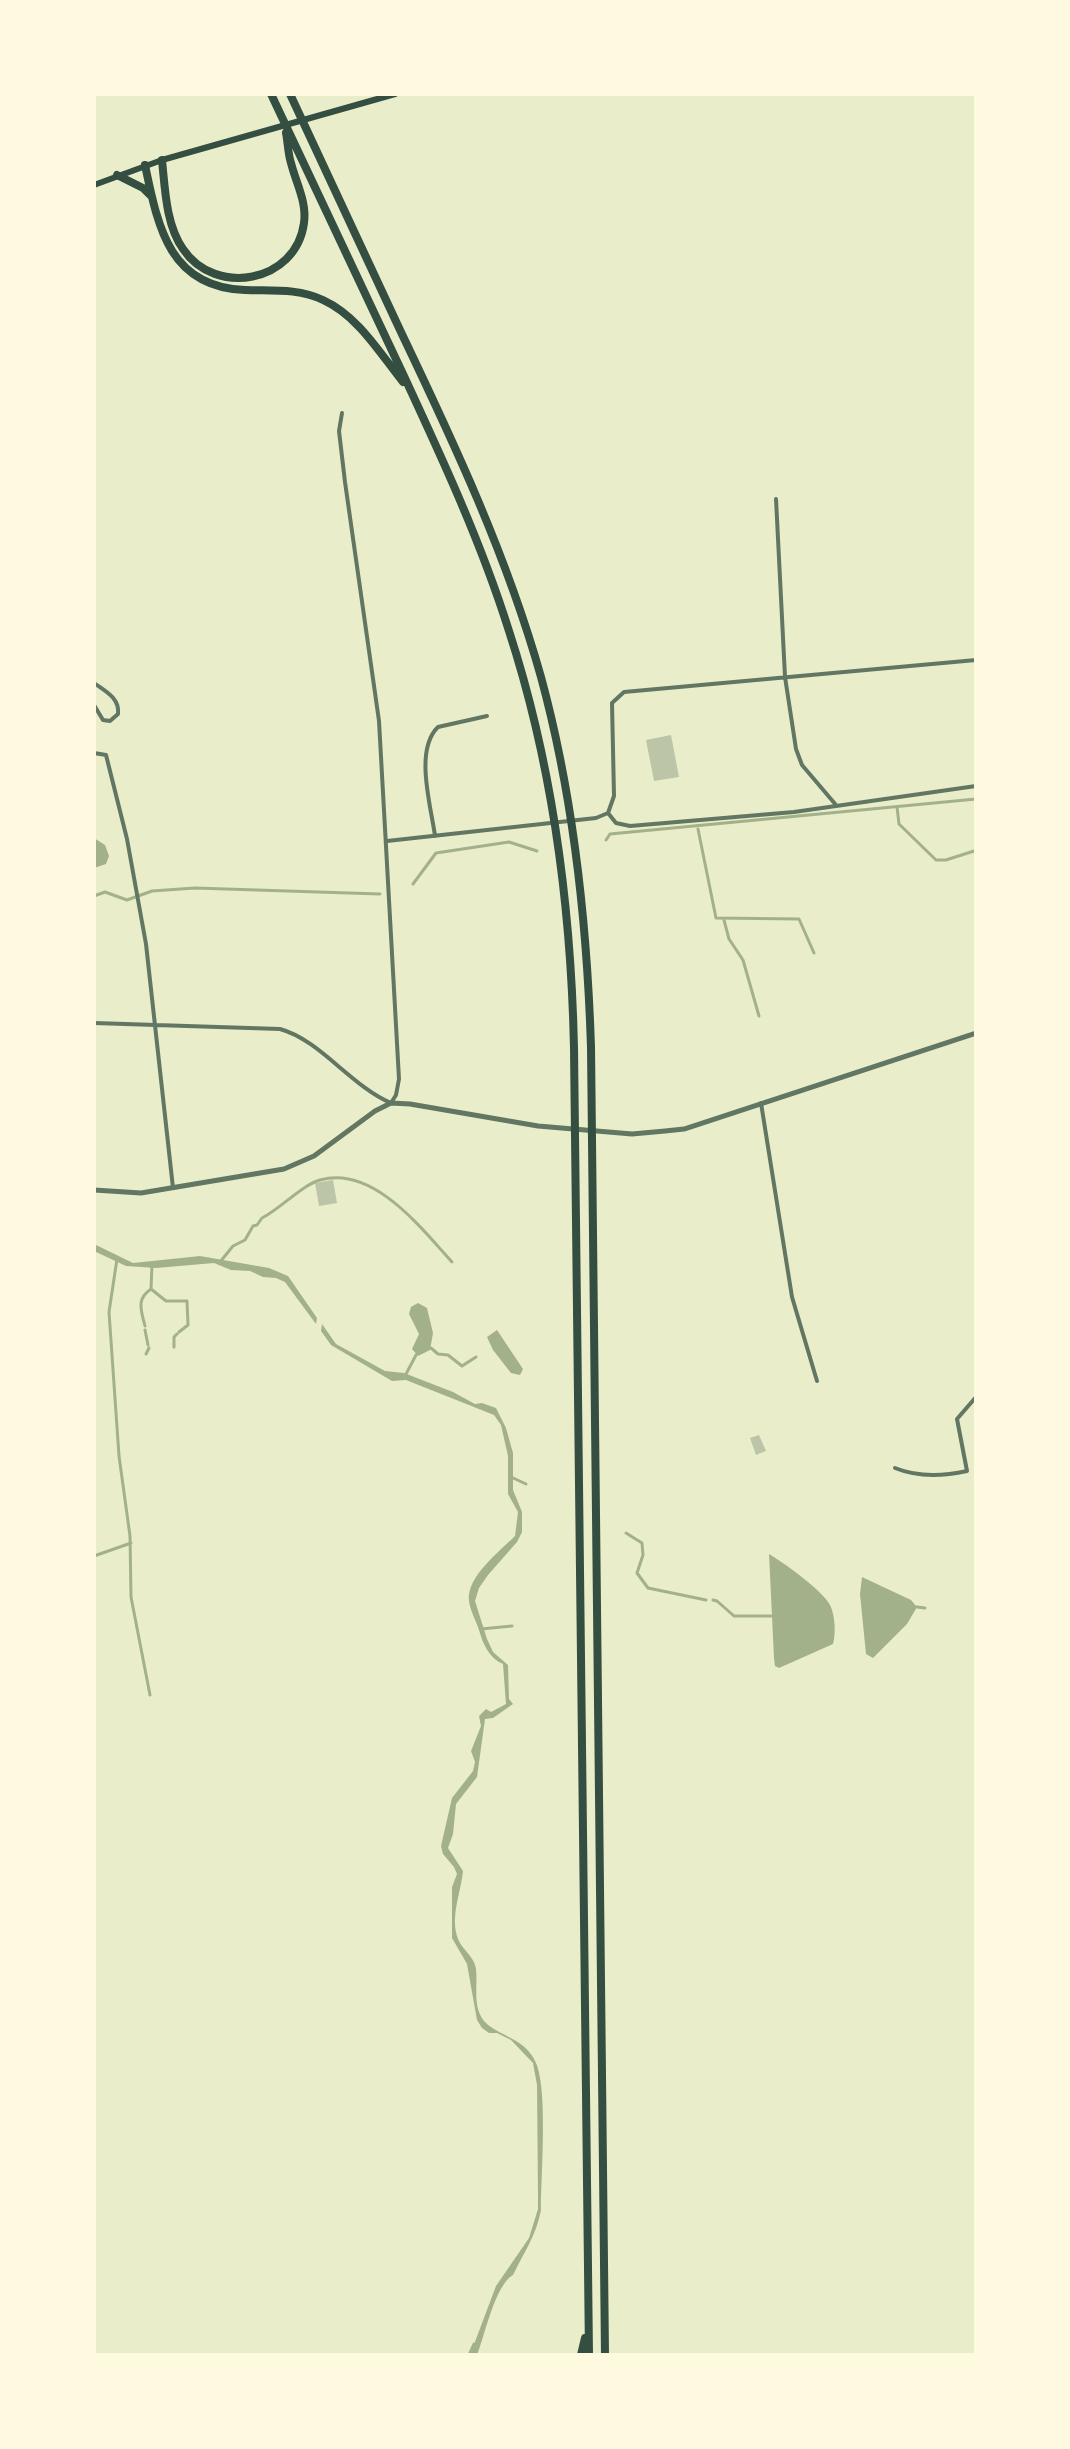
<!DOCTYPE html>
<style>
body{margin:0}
#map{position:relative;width:1070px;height:2449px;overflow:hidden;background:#e9edc9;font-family:"Crimson Pro",serif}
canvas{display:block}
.frame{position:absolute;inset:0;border:96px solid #fefae0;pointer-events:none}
</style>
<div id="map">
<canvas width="1070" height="2449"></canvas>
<div class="frame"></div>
</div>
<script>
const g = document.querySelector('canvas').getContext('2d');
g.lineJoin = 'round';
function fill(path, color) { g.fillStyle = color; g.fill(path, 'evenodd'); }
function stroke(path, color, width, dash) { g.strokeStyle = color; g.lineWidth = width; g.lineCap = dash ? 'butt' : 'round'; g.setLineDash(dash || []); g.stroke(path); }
fill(new Path2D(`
 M 94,838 L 105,845 L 109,856 L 106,864 L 94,868 Z
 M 94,1244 L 133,1263 L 200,1256 L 269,1268 L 288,1276 L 317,1318 L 316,1324 L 285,1282 L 276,1278 L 263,1277 L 250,1271 L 231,1270 L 214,1263 L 156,1268 L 126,1266 L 94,1251 Z
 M 418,1303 L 427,1308 L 433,1333 L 430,1350 L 418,1356 L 412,1349 L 419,1334 L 409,1314 L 411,1307 Z
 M 322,1324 L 336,1344 L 385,1371 L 404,1373 L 453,1392 L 475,1404 L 482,1403 L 496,1408 L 506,1428 L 513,1453 L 513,1490 L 522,1512 L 522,1532 L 517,1542 L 488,1575 L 479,1588 L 475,1601 L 487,1639 L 493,1652 L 508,1665 L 509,1699 L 513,1704 L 493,1718 L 485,1719 L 477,1777 L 456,1804 L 453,1834 L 448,1848 L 463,1871 C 461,1893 448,1921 460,1943 C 466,1953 474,1957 476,1969 C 478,1987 472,2007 485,2022 C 498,2036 526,2038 536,2063 C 548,2091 541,2176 541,2210 C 536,2236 524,2252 513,2275 C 495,2285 485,2335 477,2355 L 470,2355 L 496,2286 L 529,2238 L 538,2209 L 538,2194 L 537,2085 L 533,2063 L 511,2040 L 497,2033 L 489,2033 L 482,2028 L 477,2020 L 467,1964 L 452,1938 L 452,1887 L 457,1874 L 454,1867 L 443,1854 L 441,1846 L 452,1798 L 473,1771 L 475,1762 L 471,1751 L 481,1726 L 479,1716 L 486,1709 L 491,1712 L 506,1704 L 503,1664 C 489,1658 483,1644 479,1630 C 476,1621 470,1610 469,1601 C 466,1577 500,1551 515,1536 L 518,1512 L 508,1494 L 508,1456 L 501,1425 L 494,1415 L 406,1380 L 392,1381 L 331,1345 L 321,1331 Z
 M 497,1330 L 523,1369 L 520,1375 L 511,1373 L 493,1350 L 487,1337 Z
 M 769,1554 C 783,1562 823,1591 830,1605 C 835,1615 836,1633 833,1644 L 779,1668 L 775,1666 L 774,1658 Z
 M 862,1577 L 911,1600 L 917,1607 L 907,1624 L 873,1658 L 866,1654 L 860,1594 Z`), '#a3b18a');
stroke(new Path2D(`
 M 897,807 L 899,824 L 936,860 L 946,860 L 974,851 L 976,854
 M 698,829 L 716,918 L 799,919 L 814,953
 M 606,840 L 610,834 L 976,799
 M 413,884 L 436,853 L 509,842 L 537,851
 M 94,896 L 105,892 L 127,900 L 152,891 L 195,888 L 380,894
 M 724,920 L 729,939 L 743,960 L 759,1016
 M 117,1259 L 109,1312 L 119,1456 L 130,1536 L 131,1597 L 150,1695
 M 220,1262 L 233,1246 L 245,1240 L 253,1226 L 257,1225 L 262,1218 C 280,1209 302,1185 320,1180 C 373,1165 421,1228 452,1262
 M 151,1289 L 166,1301 L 187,1301 L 188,1325 L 179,1332
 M 145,1326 C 141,1310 136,1299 151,1289 L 152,1265
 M 145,1330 L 148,1345
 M 174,1347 L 174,1337 L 177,1334
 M 431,1348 L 438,1354 L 448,1355 L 462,1366 L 476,1357
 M 146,1354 L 149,1348
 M 405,1376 L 416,1355
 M 511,1477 L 526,1484
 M 626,1533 L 642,1543 L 643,1555 L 637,1573 L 648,1588 L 706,1600
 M 94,1556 L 131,1543
 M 713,1600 L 717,1601 L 734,1616 L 771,1616
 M 917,1607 L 925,1608
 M 481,1629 L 512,1626
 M 469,2355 L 474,2344`), '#a3b18a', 3);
fill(new Path2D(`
 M 671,735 L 679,777 L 654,781 L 646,740 Z
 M 333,1180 L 337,1203 L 319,1206 L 315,1183 Z
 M 759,1435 L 766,1451 L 756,1455 L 750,1438 Z`), '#bcc5a7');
stroke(new Path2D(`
 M 776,499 L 785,677 L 796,749 L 802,765 L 836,805
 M 94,683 C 105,691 120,698 118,714 L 110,721 L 103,720 L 94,705
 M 94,753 L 106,755 L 127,839 L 146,944 L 173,1188
 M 608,813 L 616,823 L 630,826 L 794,812 L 976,786
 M 435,836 C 431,806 414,750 438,727 L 487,716
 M 387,841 L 596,818 L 608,813 L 614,796 L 612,703 L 624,692 L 976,660
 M 94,1023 L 280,1029 C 320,1040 351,1086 391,1103 L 396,1095 L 399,1079 L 379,721 L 345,482 L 339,431 L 342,413
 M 761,1103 L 792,1297 L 817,1381
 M 895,1468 C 917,1477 944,1476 967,1471 L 957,1419 L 976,1397`), '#617663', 4);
stroke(new Path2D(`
 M 94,1190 L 141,1193 L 284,1169 L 314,1156 L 375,1111 L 391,1103 L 410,1104 L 538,1126 L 632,1134 L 665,1131 L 684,1129 L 976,1033`), '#617663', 5);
stroke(new Path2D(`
 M 94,185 L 162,160 L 395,94`), '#344e41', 6);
stroke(new Path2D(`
 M 271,94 C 315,187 359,280 403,374 C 442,458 481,542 509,631 C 553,766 571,907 574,1048 L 589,2355
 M 290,94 C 327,173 363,251 400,330 C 454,443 507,556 541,677 C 574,798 587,922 591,1047 L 605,2355
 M 162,160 C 165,189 166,225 183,249 C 215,297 296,283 304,223 C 307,202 296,183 291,163 C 288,154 288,143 286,133
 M 145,165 C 158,227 169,287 245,290 C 271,291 298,288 323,300 C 358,316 379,352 403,382
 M 117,175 L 143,188 L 150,195
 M 581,2355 L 585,2338`), '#344e41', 8);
</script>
